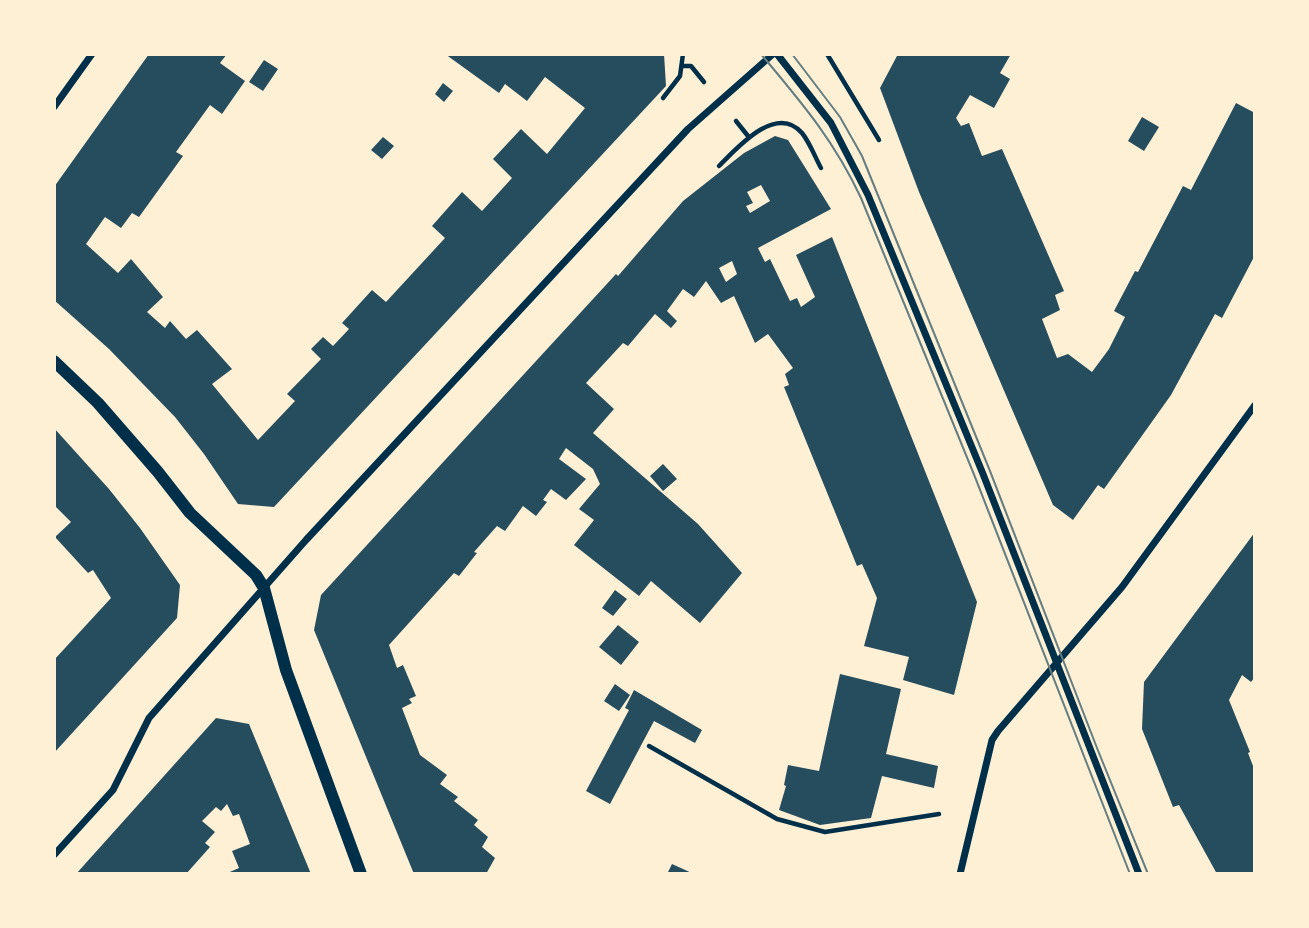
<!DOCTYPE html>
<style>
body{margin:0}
#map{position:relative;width:1309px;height:928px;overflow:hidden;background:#fdf0d5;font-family:Roboto,sans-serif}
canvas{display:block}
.frame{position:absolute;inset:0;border:56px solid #fdf0d5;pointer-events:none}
</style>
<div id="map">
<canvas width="1309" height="928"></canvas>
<div class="frame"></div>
</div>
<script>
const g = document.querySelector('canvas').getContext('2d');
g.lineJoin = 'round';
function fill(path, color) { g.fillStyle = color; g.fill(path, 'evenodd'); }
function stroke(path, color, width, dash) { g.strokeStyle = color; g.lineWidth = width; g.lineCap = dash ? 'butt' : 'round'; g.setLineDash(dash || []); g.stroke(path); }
fill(new Path2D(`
 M 149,54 L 227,54 L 220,63 L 245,81 L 222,114 L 210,105 L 176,152 L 183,156 L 139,217 L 132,213 L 121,228 L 105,217 L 86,244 L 118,273 L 131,259 L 163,297 L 147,312 L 165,328 L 170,321 L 186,339 L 197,330 L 232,369 L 212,384 L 258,440 L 295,401 L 287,394 L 321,359 L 311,349 L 323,337 L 333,346 L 349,329 L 342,323 L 372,290 L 386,302 L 445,238 L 432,226 L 462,192 L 482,211 L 512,178 L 493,159 L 521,129 L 547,154 L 585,108 L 545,77 L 527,101 L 505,84 L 499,93 L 445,54 L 664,54 L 666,86 L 274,507 L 238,504 L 204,454 L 175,417 L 109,349 L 54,300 L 54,187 Z
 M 898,54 L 1011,54 L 1000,73 L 1010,79 L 994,108 L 970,95 L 956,118 L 961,126 L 969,123 L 982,156 L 1002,149 L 1064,291 L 1055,295 L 1060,310 L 1042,319 L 1057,358 L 1068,354 L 1092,372 L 1109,349 L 1125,317 L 1114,311 L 1135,271 L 1138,272 L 1183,186 L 1191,190 L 1236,103 L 1255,113 L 1255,255 L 1222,318 L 1215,314 L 1171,395 L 1104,489 L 1098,485 L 1073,520 L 1053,505 L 919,192 L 880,88 Z
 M 264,60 L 278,69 L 263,91 L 249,82 Z
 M 443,83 L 453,91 L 444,102 L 435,94 Z
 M 1142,117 L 1159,127 L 1144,151 L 1128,141 Z
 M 775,136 L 788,140 L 831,209 L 758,248 L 765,262 L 770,259 L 790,301 L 797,298 L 801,307 L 815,297 L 796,255 L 832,237 L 977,602 L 954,695 L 903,680 L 909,657 L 864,646 L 877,598 L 862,564 L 857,566 L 784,387 L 789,385 L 785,374 L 793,368 L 768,334 L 755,343 L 734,296 L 721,303 L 706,281 L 694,297 L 683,289 L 667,311 L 677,321 L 671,328 L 655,314 L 628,346 L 623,343 L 586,383 L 614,409 L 593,433 L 698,524 L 742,573 L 700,623 L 651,581 L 639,596 L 574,545 L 594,520 L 579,509 L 600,484 L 593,469 L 566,448 L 559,459 L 586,479 L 566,500 L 551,489 L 543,500 L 547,502 L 536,516 L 523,506 L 505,531 L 497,526 L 474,552 L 477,553 L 459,576 L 454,573 L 389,645 L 397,668 L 403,665 L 416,696 L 409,699 L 412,703 L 402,708 L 420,755 L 447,775 L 440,784 L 458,797 L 454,801 L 478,820 L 474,825 L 488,837 L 482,847 L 495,858 L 486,874 L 414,874 L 314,630 L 321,595 L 616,274 L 618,276 L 683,201 L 744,153 ZM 761,185 L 770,201 L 750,213 L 746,206 L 753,203 L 747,192 ZM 732,261 L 737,274 L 726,282 L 719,268 Z
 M 383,137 L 394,146 L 382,159 L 371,150 Z
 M 54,428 L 109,489 L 140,528 L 180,585 L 177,618 L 54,753 L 54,660 L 111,598 L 93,570 L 88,573 L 55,537 L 71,522 L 54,505 Z
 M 663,464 L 677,479 L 663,491 L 650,476 Z
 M 1255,532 L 1255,677 L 1251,682 L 1242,675 L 1229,700 L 1250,752 L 1248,753 L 1255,771 L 1255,874 L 1217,874 L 1179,805 L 1173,807 L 1142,729 L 1144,682 Z
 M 615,590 L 627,599 L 613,616 L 602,608 Z
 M 618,625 L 639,642 L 621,665 L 599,647 Z
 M 840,674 L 901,689 L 886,754 L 938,766 L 934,788 L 882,776 L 871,818 L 820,825 L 779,810 L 786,786 L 784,785 L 788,765 L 819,771 Z
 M 615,684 L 630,695 L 619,711 L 604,701 Z
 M 634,690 L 702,730 L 695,743 L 654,721 L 610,804 L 586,791 L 629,710 L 625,708 Z
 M 216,718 L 249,724 L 311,874 L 225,874 L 239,868 L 232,851 L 250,844 L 239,814 L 233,816 L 227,804 L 221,811 L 216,807 L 202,821 L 215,832 L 205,843 L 210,847 L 186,874 L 76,874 Z
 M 672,864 L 694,874 L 667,874 Z`), '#264d5e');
stroke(new Path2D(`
 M 827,54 L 879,140
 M 682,66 L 691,66 L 704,82
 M 663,98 L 680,76 L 683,54
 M 736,121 L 748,136
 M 719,166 C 737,148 776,103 802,133 C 810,143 815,157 821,168
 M 649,746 L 777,819 L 825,832 L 939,814`), '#003049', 4.5);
stroke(new Path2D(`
 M 777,54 L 831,123 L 868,195 L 983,474 L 1139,874
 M 54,107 L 92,54
 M 54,855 L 113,790 L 149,718 L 306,540 L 688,129 L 773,54
 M 960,874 L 992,740 L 998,731 L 1122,587 L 1255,405`), '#003049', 7);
stroke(new Path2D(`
 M 54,361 L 98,403 L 158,472 L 190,513 L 256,575 L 264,588 L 286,670 L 361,874`), '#003049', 12);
stroke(new Path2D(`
 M 761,54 C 801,102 834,140 861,198 L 975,477 L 1130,874
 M 792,54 L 840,117 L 862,156 L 990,471 L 1097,748 L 1148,874`), '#657d81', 2);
</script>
